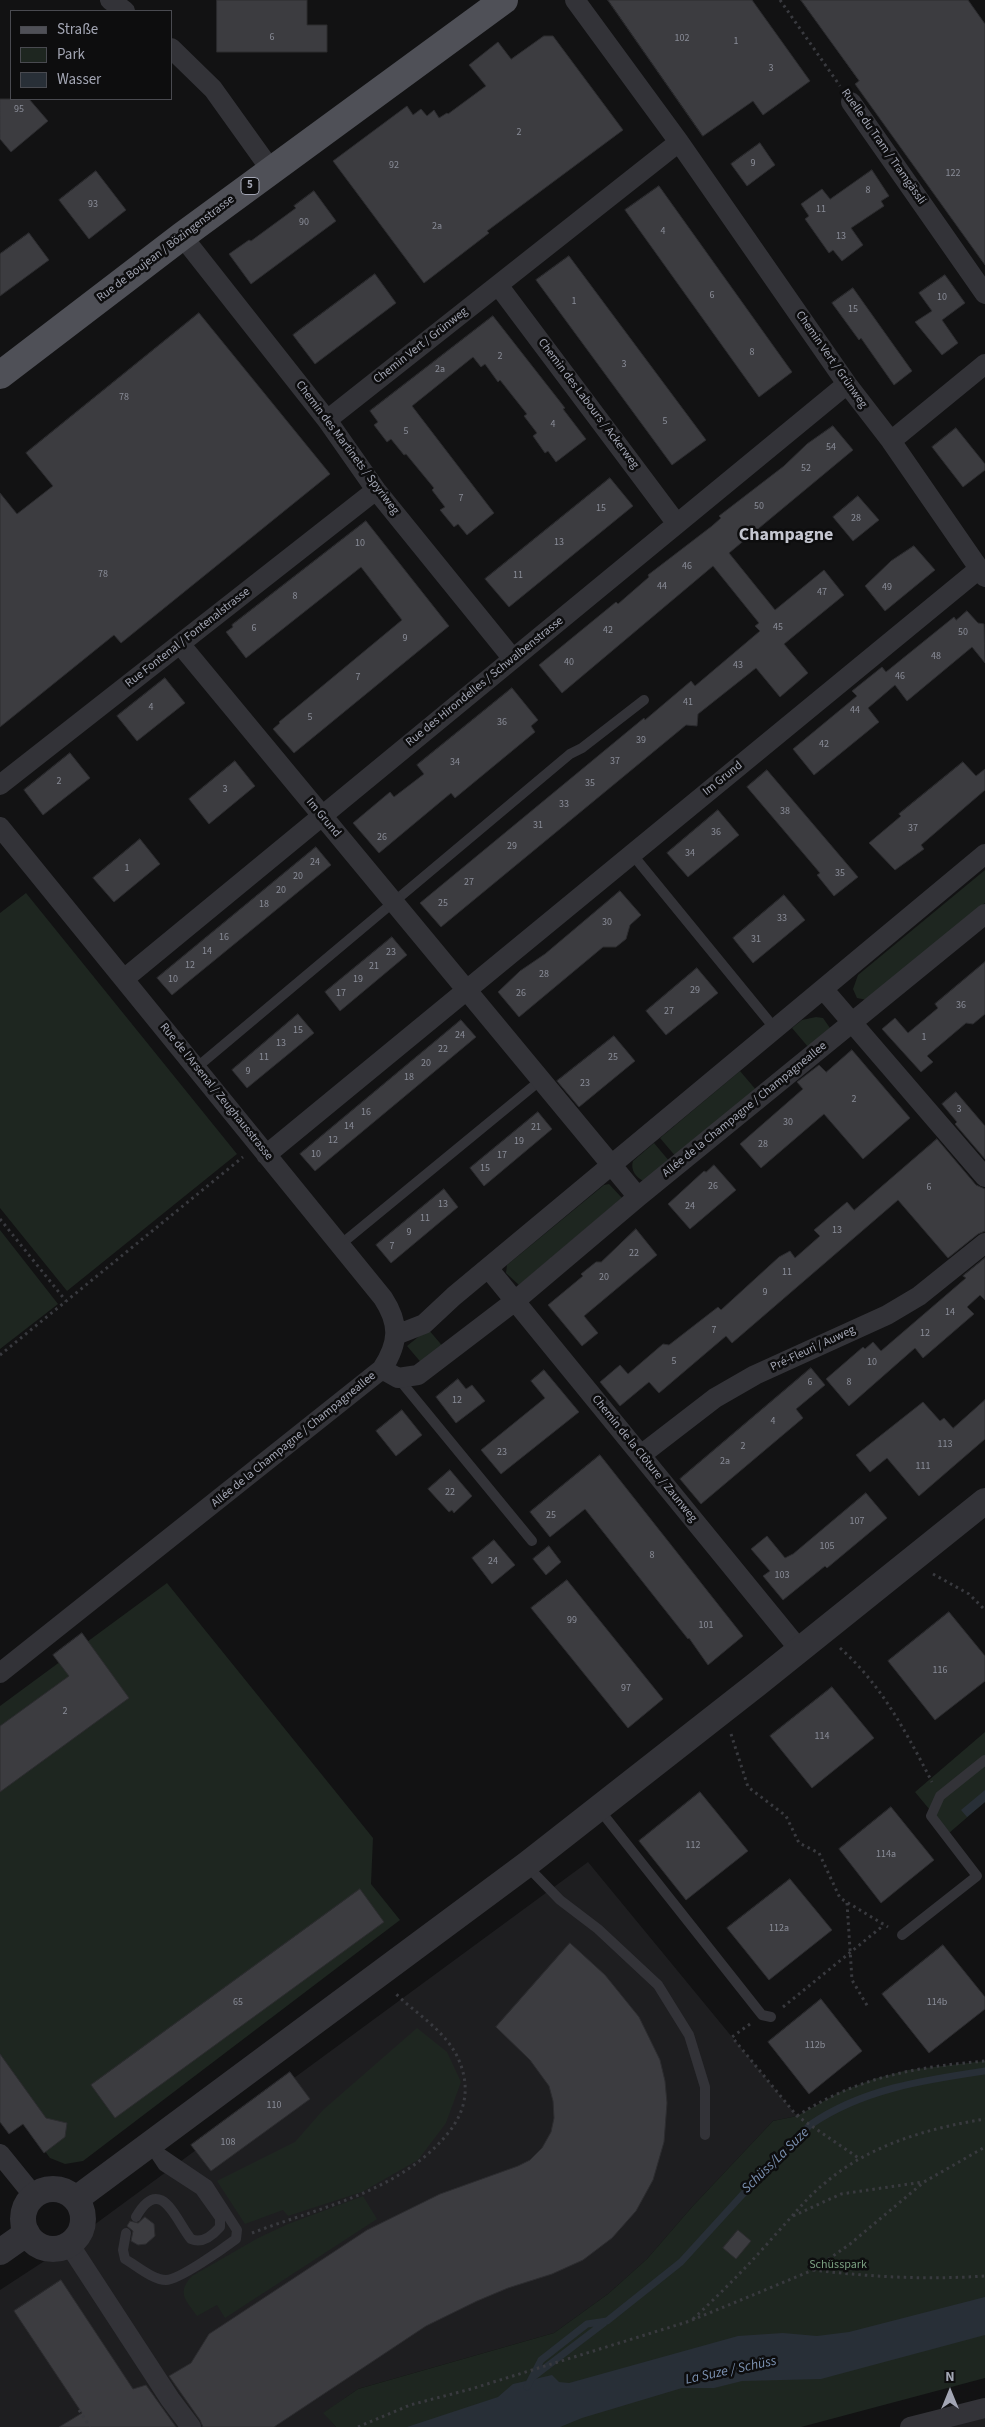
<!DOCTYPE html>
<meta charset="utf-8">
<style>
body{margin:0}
#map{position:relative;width:985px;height:2427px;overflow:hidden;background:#121213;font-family:"Source Sans 3",sans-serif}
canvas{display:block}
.legend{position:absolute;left:10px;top:10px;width:162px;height:90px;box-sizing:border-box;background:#0d0d0e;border:1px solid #494a50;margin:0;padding:6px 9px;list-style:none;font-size:15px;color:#a3a6b4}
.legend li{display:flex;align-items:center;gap:10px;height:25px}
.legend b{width:25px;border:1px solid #494a50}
.north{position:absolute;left:925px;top:2367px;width:50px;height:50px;-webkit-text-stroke:4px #0d0d0e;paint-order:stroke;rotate:0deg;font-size:14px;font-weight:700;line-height:20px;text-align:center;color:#a3a6b4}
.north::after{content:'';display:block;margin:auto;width:18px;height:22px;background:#a3a6b4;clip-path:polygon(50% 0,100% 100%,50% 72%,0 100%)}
</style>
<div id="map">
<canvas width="985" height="2427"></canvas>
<ul class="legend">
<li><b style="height:6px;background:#4f5057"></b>Straße</li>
<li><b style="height:14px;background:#1e2620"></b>Park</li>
<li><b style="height:14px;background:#282f37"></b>Wasser</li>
</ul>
<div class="north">N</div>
</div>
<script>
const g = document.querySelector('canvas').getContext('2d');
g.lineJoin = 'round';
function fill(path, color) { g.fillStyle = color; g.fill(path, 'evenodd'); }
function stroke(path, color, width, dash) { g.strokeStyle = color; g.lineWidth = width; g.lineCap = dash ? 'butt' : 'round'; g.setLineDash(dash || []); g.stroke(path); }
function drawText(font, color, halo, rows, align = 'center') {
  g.font = font + ' "Source Sans 3",sans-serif'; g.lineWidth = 5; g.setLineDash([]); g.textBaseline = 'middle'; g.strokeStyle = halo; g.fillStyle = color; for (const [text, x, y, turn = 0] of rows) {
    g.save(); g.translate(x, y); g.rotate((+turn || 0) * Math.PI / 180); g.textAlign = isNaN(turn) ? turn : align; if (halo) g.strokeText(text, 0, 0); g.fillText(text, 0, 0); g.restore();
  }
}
fill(new Path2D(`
 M 588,1862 L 797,2116 L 773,2121 L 692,2207 L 647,2259 L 608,2294 L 554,2333 L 358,2389 L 324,2413 L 336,2427 L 0,2427 L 0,2290 L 49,2258 Z
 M 985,2405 L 985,2427 L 906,2427 Z`), '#1e1e20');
fill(new Path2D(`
 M 985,870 L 985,903 L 867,1000 L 857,998 L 853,989 L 858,975 Z
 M 26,893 L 237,1154 L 67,1291 L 0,1208 L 0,913 Z
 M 816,1017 L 823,1018 L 830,1028 L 809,1048 L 792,1028 L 802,1020 Z
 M 740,1071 L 757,1091 L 677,1158 L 660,1138 Z
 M 654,1143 L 670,1162 L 643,1181 C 636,1177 630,1170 633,1161 Z
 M 609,1184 L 622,1198 L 519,1285 L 506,1273 L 507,1265 L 604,1185 Z
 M 0,1230 L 58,1304 L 0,1349 Z
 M 428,1329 L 445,1349 L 424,1366 L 407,1346 Z
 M 167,1583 L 373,1838 L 371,1884 L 400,1920 L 83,2161 L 65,2164 L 50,2158 L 0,2090 L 0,1706 Z
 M 985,1732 L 985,1802 L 949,1833 L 915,1792 Z
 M 417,2028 L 447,2052 L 461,2082 L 446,2123 L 418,2160 L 362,2192 L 288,2216 L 283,2210 L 245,2224 L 217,2181 L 295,2142 L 323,2110 Z
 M 985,2061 L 985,2378 L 801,2427 L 336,2427 L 323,2413 L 358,2389 L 554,2333 L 608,2294 L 647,2259 L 692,2207 L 773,2121 L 797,2116 L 840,2092 L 874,2079 L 908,2070 Z
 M 363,2196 L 377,2219 L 225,2318 L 217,2305 L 197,2316 C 186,2300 176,2293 192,2276 L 258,2238 L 288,2224 Z`), '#1e2620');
fill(new Path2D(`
 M 985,1790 L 985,1802 L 967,1817 L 961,1810 Z
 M 985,2297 L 985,2335 L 821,2379 L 742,2381 L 714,2388 L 682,2388 L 582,2418 L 560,2427 L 407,2427 L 498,2397 L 513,2384 L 552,2375 L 559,2382 L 569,2383 L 738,2336 L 783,2333 L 817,2336 L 849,2332 Z`), '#282f37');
stroke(new Path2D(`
 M 533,2377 L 604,2323
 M 527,2387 L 541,2360 L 587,2324 L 607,2321 L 681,2262 L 743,2194 L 810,2125 C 862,2089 924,2080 985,2071`), '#282f37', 7);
const building = new Path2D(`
 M 217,0 L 307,0 L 307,25 L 327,25 L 327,52 L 217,52 Z
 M 608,0 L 752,0 L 810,81 L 763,115 L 753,101 L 703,136 Z
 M 801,0 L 968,0 L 985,24 L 985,265 L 855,84 L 859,81 Z
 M 544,36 L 553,36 L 623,130 L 487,231 L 489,233 L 424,283 L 333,161 L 407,106 L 413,115 L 421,109 L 427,116 L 434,110 L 439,118 L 447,113 L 448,114 L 486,86 L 469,65 L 498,42 L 511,59 Z
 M 0,99 L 29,99 L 48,121 L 11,152 L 0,139 Z
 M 760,143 L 775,165 L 747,186 L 731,164 Z
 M 872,170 L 889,196 L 881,201 L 884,206 L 851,228 L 863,245 L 842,261 L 833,250 L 829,253 L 805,219 L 809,216 L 801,204 L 822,189 L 830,199 Z
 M 96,171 L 126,210 L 89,239 L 59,200 Z
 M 659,186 L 792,372 L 759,397 L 625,210 Z
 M 314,191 L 336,221 L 251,284 L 229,254 L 249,240 L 251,241 L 296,208 L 294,206 Z
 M 29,233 L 49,260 L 0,296 L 0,254 Z
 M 569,256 L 706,440 L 672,465 L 536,280 Z
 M 375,274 L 396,303 L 315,364 L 293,335 Z
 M 945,275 L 965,303 L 942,320 L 958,343 L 942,355 L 915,322 L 932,311 L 919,293 Z
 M 853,288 L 912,371 L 894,385 L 861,338 L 859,340 L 832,303 Z
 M 199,313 L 330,474 L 121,643 L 114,635 L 0,727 L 0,493 L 17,514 L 53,486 L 26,453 Z
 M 493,316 L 565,408 L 563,409 L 586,439 L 556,462 L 548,451 L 545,453 L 533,436 L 537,433 L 524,416 L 527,414 L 500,380 L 498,382 L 485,364 L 481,367 L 473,357 L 412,406 L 494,513 L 467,535 L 458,524 L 454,527 L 440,510 L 445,507 L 432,490 L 434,488 L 406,454 L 404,455 L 391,439 L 387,442 L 374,425 L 378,422 L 370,411 Z
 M 833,426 L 853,450 L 729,553 L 775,610 L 824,570 L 844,595 L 784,644 L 808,673 L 780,697 L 756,668 L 698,714 L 697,726 L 686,725 L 441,927 L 420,903 L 644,718 L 645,720 L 691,681 L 695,686 L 760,631 L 755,626 L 759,623 L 713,566 L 562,693 L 539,665 L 616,602 L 618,604 L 649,577 L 648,575 L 712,526 L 721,518 L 719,516 L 784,466 L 807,444 Z
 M 956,428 L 985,464 L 985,470 L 963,487 L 932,447 Z
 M 610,478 L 633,506 L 509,607 L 485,579 Z
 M 858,496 L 879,520 L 853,541 L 833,517 Z
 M 366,521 L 449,626 L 294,753 L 273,729 L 280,723 L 279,722 L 402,620 L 361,567 L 246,658 L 226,632 L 233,627 L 232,625 Z
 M 914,546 L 935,570 L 885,611 L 865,586 L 891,561 Z
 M 967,611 L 978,623 L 984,624 L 985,663 L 972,647 L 907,701 L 895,685 L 868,708 L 879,722 L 814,775 L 793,749 L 857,696 L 852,691 L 882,667 L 886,672 L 954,617 L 956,620 Z
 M 165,678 L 185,703 L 137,741 L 117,716 Z
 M 512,688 L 538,720 L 531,726 L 535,732 L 455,798 L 451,793 L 379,853 L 353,823 L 390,792 L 394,797 L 424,774 L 417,765 Z
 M 70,753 L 90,778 L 43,815 L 24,790 Z
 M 235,761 L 255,786 L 209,824 L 189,799 Z
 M 963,762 L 976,776 L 985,769 L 985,790 L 921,845 L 924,849 L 895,870 L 869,843 L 901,816 L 899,814 Z
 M 767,770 L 858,877 L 834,896 L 817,875 L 820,873 L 747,787 Z
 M 718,810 L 739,835 L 688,877 L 667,853 Z
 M 140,839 L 160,864 L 114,902 L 93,878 Z
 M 316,847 L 331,865 L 172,995 L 157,978 Z
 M 620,891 L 641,915 L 630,925 L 626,939 L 616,947 L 603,947 L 519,1017 L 498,992 L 520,971 L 545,954 Z
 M 784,895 L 805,920 L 753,963 L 733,938 Z
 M 392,937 L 407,955 L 340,1011 L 325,992 Z
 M 985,962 L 985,1014 L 973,1024 L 966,1023 L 927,1056 L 933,1062 L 921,1072 L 882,1029 L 895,1018 L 908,1033 L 938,1008 L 935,1004 Z
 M 697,968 L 718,993 L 666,1035 L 646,1011 Z
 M 298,1014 L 314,1033 L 247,1088 L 232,1070 Z
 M 461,1020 L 476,1037 L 315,1171 L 300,1154 Z
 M 614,1036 L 635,1061 L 579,1107 L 557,1081 Z
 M 852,1050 L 910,1118 L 863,1159 L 824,1114 L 761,1168 L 740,1144 L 803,1089 L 797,1082 L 819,1065 L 826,1072 Z
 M 956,1092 L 985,1126 L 985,1159 L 955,1124 L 957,1122 L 942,1104 Z
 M 538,1112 L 552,1129 L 484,1186 L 470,1168 Z
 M 937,1139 L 976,1185 L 985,1189 L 985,1231 L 978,1234 L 948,1258 L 898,1200 L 732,1343 L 726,1336 L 659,1393 L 649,1382 L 620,1406 L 600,1382 L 620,1365 L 628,1374 L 663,1344 L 669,1345 L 718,1307 L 721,1310 L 779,1257 L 790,1251 L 795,1258 L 820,1236 L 814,1230 L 847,1202 L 854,1210 Z
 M 714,1165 L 736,1190 L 690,1229 L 668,1204 L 704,1171 L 706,1172 Z
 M 444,1189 L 458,1207 L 391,1263 L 376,1245 Z
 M 636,1229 L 657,1255 L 584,1316 L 598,1333 L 582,1346 L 548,1305 L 583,1276 L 581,1274 L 596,1262 L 601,1262 Z
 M 985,1258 L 985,1300 L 980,1295 L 967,1307 L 974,1314 L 923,1358 L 915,1348 L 849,1406 L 826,1379 L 863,1347 L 865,1349 L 873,1342 L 881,1351 L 966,1278 L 963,1276 Z
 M 811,1368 L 825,1385 L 796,1409 L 803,1418 L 701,1504 L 680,1479 Z
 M 544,1370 L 579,1412 L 501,1474 L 481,1450 L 545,1398 L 531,1381 Z
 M 458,1379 L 466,1389 L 472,1385 L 485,1401 L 456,1423 L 436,1397 Z
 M 985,1400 L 985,1439 L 919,1496 L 887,1458 L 870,1472 L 856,1455 L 923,1402 L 940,1421 L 944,1418 L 953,1428 Z
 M 402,1410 L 422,1435 L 396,1456 L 376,1431 Z
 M 600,1455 L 743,1636 L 708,1665 L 689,1638 L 688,1639 L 585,1509 L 550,1537 L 530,1512 Z
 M 450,1470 L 472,1496 L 454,1513 L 452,1510 L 449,1512 L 428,1489 Z
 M 866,1493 L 887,1518 L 827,1568 L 825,1566 L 783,1600 L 763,1576 L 770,1571 L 751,1549 L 767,1536 L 785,1558 L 793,1554 Z
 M 494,1540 L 515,1565 L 492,1584 L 472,1558 Z
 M 549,1546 L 561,1562 L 546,1575 L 533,1559 Z
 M 567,1580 L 663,1699 L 628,1728 L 531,1608 Z
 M 949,1612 L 985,1656 L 985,1681 L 935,1720 L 888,1661 Z
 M 82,1633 L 129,1698 L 0,1792 L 0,1726 L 69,1676 L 53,1655 Z
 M 832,1687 L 874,1738 L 812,1788 L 770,1736 Z
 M 700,1792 L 748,1851 L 686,1900 L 639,1841 Z
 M 891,1807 L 934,1860 L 881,1903 L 839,1849 Z
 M 790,1879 L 832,1930 L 769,1980 L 727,1928 Z
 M 360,1889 L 384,1922 L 115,2118 L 91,2085 Z
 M 570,1943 L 605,1975 L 639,2017 L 660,2060 L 665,2081 L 667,2103 L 664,2142 L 653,2180 L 636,2211 L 612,2238 L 583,2260 L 552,2274 L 508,2288 L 477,2301 L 426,2326 L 274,2427 L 203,2427 L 200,2420 L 169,2376 L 191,2363 L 209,2334 L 367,2230 L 440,2194 L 518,2166 L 530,2160 L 542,2148 L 551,2132 L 554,2118 L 553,2101 L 549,2086 L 530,2060 L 496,2027 Z
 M 943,1945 L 985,1997 L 985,2009 L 929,2053 L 882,1994 Z
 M 821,1999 L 862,2051 L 809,2094 L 768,2042 Z
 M 0,2054 L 46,2118 L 67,2123 L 65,2137 L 44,2153 L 23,2124 L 9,2134 L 0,2122 Z
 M 290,2072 L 310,2099 L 211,2171 L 191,2145 Z
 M 145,2217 L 154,2224 L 155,2236 L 146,2244 L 138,2245 L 131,2241 L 133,2231 L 127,2226 L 130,2221 L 138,2223 Z
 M 738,2230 L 751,2241 L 736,2259 L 723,2248 Z
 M 61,2280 L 133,2389 L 146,2385 L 176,2427 L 59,2427 L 82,2413 L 14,2311 Z`);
fill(building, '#3c3c40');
stroke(building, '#2c2c2f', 1);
stroke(new Path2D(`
 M 780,0 L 840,86
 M 0,1219 L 66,1301
 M 0,1355 L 243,1157
 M 933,1574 L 969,1594 L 985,1610
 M 840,1648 C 882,1685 907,1734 932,1782
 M 731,1734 L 748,1787 L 786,1816 L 799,1843 L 819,1853 L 840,1898 L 888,1927
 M 847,1903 L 852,1980 L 868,2007
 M 783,2007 L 884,1925
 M 750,2024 L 732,2037 L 797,2116 L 860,2159
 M 797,2116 C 857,2077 916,2067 985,2061
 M 793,2216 L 841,2194 L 923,2182
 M 252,2233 C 320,2207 401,2192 449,2132 C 467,2109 470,2085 458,2058 C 444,2029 416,2014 395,1993
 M 813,2270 C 871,2277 927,2280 985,2276
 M 693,2319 C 722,2292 749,2265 775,2235 C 792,2217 806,2198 825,2183 C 869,2145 929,2128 985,2119
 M 79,2410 L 90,2427
 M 358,2427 L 410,2405 L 471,2389 L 690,2321 L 813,2270 L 850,2244 L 924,2182 L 985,2147`), '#393a3f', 3, [2.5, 4]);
stroke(new Path2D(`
 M 632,854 L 776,1030
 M 196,1068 L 570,754 L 582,748 L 644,700
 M 340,1245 L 542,1079
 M 398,1378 L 532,1541
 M 599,1809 L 762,2015 L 771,2017
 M 527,1866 L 560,1900 L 598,1929 L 658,1985 L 689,2035 L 705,2087 L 705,2135
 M 902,1935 L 977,1876 L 931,1816 L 940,1796 L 985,1760
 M 136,2217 C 161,2173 176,2221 191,2239 C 202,2244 213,2235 220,2227 L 220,2218 L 200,2190 L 163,2166 L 153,2151
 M 126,2233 L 123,2250 L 125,2259 C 137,2266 153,2280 166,2280 C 179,2280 224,2248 236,2239 L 237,2230 L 208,2185 L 149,2145`), '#333338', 10);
stroke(new Path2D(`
 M 110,0 L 125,11
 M 575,0 L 679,142 L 847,384 L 891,441 L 985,577
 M 171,48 L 213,89 L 271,170
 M 851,102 L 985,294
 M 182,236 L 327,420 L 376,490 L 513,659
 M 498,285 L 677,524
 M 327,420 L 679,142
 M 891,441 L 985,364
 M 180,644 L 638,1197
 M 0,785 L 376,490
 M 0,827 L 383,1298 C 400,1324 399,1343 382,1369 L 0,1673
 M 124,979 L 847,384
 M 824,990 L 985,1177
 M 266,1155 L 979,569
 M 488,1268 L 799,1649
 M 396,1335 L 424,1324 L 454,1296 L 985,854
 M 382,1369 L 398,1378 L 418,1375 L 515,1301 L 638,1197 L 985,914
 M 641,1455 L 715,1398 L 755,1375 L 887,1315 L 919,1296 L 985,1243
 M 0,2154 L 34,2196
 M 69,2244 L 170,2399 L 191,2427
 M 910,2427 L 985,2408`), '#333338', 20);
stroke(new Path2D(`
 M23 2219a30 30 0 1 1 60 0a30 30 0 1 1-60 0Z
 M 76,2199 L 526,1865 L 757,1684 L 985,1501
 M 0,2252 L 27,2233`), '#333338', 26);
stroke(new Path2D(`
 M 0,375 L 182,236 L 504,0`), '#4f5057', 28);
drawText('10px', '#898c97', null, [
 ["6",272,38],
 ["102",682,39],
 ["1",736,42],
 ["3",771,69],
 ["95",19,110],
 ["2",519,133],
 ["9",753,164],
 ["92",394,166],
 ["122",953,174],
 ["8",868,191],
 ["93",93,205],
 ["11",821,210],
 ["90",304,223],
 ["2a",437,227],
 ["4",663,232],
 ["13",841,237],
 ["6",712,296],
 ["10",942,298],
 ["1",574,302],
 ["15",853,310],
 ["8",752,353],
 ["2",500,357],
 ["3",624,365],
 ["2a",440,370],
 ["78",124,398],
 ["5",665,422],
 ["4",553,425],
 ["5",406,432],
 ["54",831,448],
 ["52",806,469],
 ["7",461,499],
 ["50",759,507],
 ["15",601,509],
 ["28",856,519],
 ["13",559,543],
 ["10",360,544],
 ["46",687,567],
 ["78",103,575],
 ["11",518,576],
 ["44",662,587],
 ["49",887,588],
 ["47",822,593],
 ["8",295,597],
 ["45",778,628],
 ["6",254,629],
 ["42",608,631],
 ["50",963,633],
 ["9",405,639],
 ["48",936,657],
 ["40",569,663],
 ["43",738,666],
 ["46",900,677],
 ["7",358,678],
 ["41",688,703],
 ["4",151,708],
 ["44",855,711],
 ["5",310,718],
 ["36",502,723],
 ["39",641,741],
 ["42",824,745],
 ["37",615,762],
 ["34",455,763],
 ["2",59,782],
 ["35",590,784],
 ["3",225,790],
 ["33",564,805],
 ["38",785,812],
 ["31",538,826],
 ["37",913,829],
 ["36",716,833],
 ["26",382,838],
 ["29",512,847],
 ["34",690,854],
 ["24",315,863],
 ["1",127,869],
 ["35",840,874],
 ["20",298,877],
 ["27",469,883],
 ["20",281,891],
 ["25",443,904],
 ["18",264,905],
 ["33",782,919],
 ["30",607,923],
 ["16",224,938],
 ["31",756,940],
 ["14",207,952],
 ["23",391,953],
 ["12",190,966],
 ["21",374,967],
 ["28",544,975],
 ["10",173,980],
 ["19",358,980],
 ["29",695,991],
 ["17",341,994],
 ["26",521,994],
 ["36",961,1006],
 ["27",669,1012],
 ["15",298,1031],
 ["24",460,1036],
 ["1",924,1038],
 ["13",281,1044],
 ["22",443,1050],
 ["11",264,1058],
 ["25",613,1058],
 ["20",426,1064],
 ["9",248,1072],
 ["18",409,1078],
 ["23",585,1084],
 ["2",854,1100],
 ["3",959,1110],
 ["16",366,1113],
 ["30",788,1123],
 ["14",349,1127],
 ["21",536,1128],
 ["12",333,1141],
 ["19",519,1142],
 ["28",763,1145],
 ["10",316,1155],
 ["17",502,1156],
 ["15",485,1169],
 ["26",713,1187],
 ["6",929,1188],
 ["13",443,1205],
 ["24",690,1207],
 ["11",425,1219],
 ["13",837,1231],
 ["9",409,1233],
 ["7",392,1247],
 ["22",634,1254],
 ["11",787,1273],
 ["20",604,1278],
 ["9",765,1293],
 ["14",950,1313],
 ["7",714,1331],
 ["12",925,1334],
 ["5",674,1362],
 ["10",872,1363],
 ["6",810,1383],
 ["8",849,1383],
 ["12",457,1401],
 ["4",773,1422],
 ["113",945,1445],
 ["2",743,1447],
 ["23",502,1453],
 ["2a",725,1462],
 ["111",923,1467],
 ["22",450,1493],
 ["25",551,1516],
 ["107",857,1522],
 ["105",827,1547],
 ["8",652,1556],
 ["24",493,1562],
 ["103",782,1576],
 ["99",572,1621],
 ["101",706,1626],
 ["116",940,1671],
 ["97",626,1689],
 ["2",65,1712],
 ["114",822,1737],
 ["112",693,1846],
 ["114a",886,1855],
 ["112a",779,1929],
 ["65",238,2003],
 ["114b",937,2003],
 ["112b",815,2046],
 ["110",274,2106],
 ["108",228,2143]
]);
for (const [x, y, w] of [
 [250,186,18]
]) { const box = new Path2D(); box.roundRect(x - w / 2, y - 8.5, w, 17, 4); g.fillStyle = '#0d0d0e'; g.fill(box); stroke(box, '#a3a6b4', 1); }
drawText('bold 11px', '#a3a6b4', null, [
 ["5",250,186]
]);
drawText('12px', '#a3a6b4', '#0d0d0e', [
 ["Ruelle du Tram / Tramgässli",883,147,55],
 ["Rue de Boujean / Bözingenstrasse",166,249,-37],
 ["Chemin Vert / Grünweg",421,346,-38],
 ["Chemin Vert / Grünweg",831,360,55],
 ["Chemin des Labours / Ackerweg",588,404,53],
 ["Chemin des Martinets / Spyriweg",347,448,53],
 ["Rue Fontenal / Fontenalstrasse",188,638,-38],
 ["Rue des Hirondelles / Schwalbenstrasse",485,682,-39],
 ["Im Grund",723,779,-39],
 ["Im Grund",323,818,50],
 ["Rue de l'Arsenal / Zeughausstrasse",216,1092,51],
 ["Allée de la Champagne / Champagneallee",745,1110,-39],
 ["Pré-Fleuri / Auweg",813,1349,-25],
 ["Allée de la Champagne / Champagneallee",294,1440,-39],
 ["Chemin de la Clôture / Zaunweg",644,1459,51]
]);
drawText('12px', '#7a9f80', '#0d0d0e', [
 ["Schüsspark",838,2265]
]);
drawText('italic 14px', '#7a90b0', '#0d0d0e', [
 ["Schüss/La Suze",776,2161,-44],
 ["La Suze / Schüss",731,2371,-12]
]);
drawText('bold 18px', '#c4c6d0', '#0d0d0e', [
 ["Champagne",786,536]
]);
</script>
